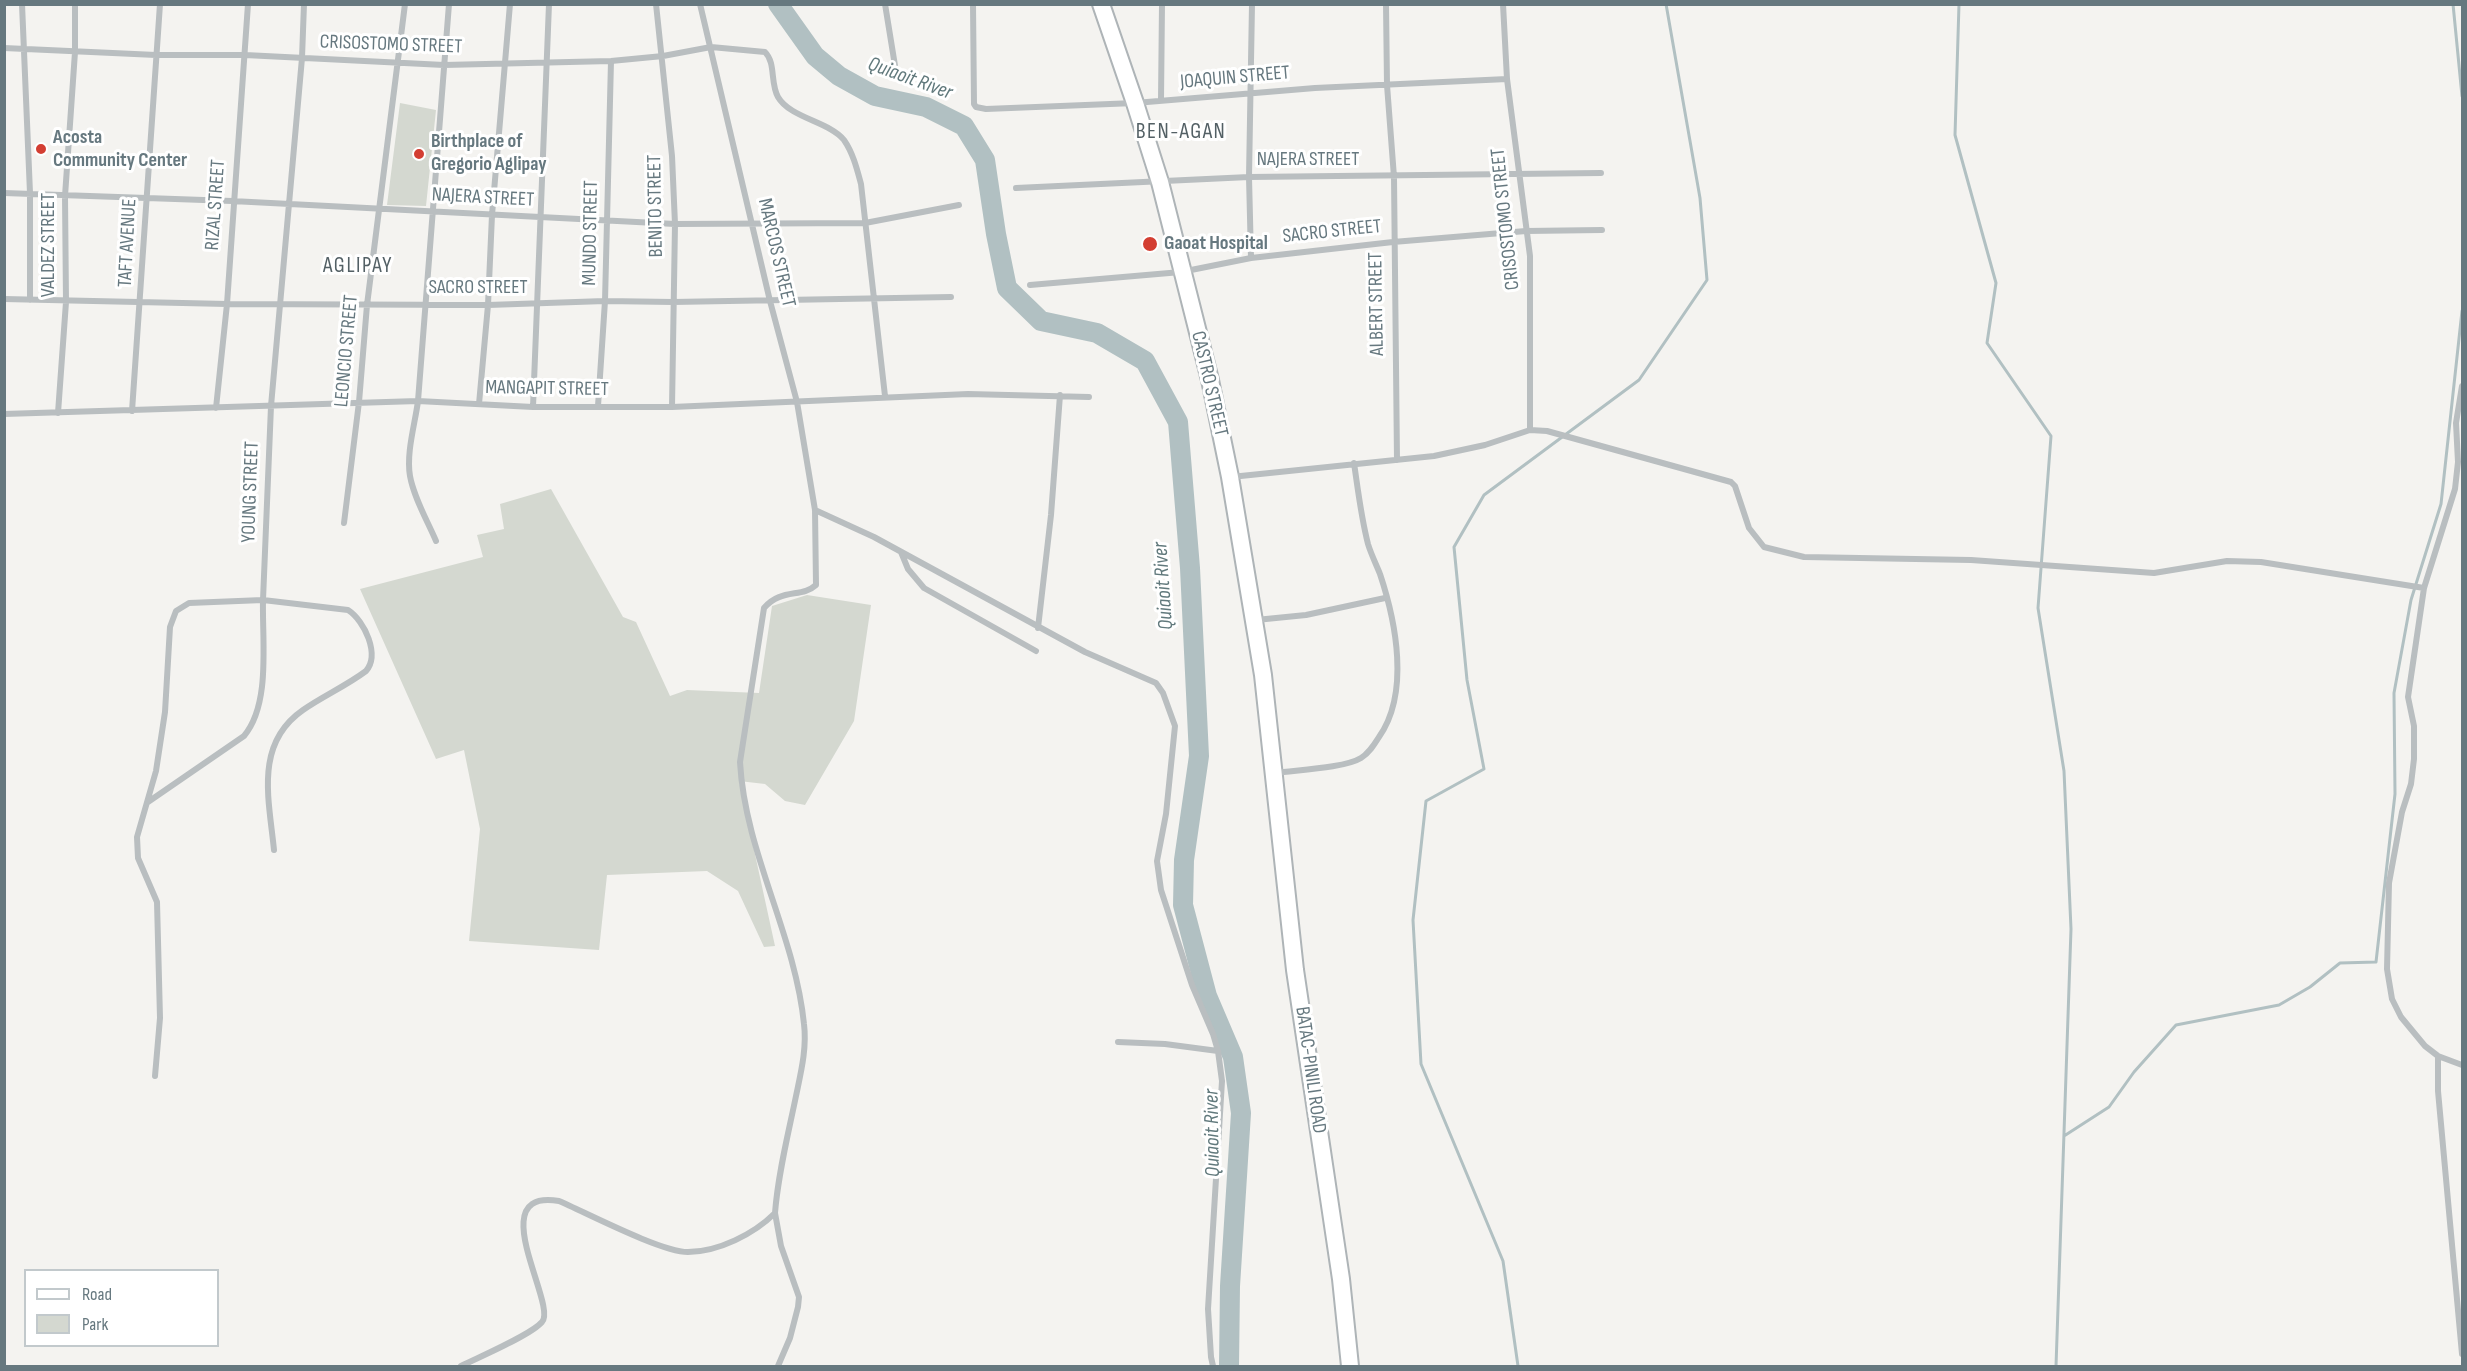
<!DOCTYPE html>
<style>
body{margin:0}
#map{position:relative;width:2467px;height:1371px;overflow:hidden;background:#f4f3f0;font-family:"Sofia Sans Condensed",sans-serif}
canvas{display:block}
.frame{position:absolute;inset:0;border:6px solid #66787f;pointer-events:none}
.legend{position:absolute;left:24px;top:1269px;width:195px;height:78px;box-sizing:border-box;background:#fff;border:2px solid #c2c9cc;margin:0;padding:8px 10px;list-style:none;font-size:18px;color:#66787f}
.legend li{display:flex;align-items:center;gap:12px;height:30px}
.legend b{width:30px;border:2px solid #c2c9cc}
</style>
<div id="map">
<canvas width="2467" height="1371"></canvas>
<div class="frame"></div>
<ul class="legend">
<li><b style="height:8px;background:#fff"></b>Road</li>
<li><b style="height:16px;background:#d4d8d0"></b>Park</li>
</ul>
</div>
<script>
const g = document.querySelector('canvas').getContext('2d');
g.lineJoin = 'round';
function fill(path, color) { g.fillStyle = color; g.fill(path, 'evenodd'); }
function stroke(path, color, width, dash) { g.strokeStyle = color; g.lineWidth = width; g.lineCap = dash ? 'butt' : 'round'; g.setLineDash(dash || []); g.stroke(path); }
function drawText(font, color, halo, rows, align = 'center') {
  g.font = font + ' "Sofia Sans Condensed",sans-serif'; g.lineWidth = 6; g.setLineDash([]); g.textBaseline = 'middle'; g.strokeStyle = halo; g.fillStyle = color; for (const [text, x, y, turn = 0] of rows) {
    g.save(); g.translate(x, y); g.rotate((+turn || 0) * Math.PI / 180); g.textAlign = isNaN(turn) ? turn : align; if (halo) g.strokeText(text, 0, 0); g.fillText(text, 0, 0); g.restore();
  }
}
fill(new Path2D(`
 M 400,103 L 436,110 L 426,206 L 387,205 Z
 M 551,489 L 623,617 L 636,622 L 670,696 L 687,690 L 759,693 L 772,606 L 807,595 L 871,605 L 854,721 L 805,805 L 785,801 L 765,784 L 739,781 L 775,946 L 764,947 L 738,891 L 707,871 L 607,875 L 599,950 L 469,941 L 480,829 L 464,750 L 436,759 L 360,589 L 483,557 L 477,535 L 504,529 L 500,504 Z`), '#d4d8d0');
stroke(new Path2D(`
 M 1959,4 L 1955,135 L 1996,283 L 1987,343 L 2051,436 L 2038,608 L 2064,771 L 2071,929 L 2056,1366
 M 2453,4 L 2462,96
 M 2064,1136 L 2109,1107 L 2134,1072 L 2176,1025 L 2279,1005 L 2310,987 L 2340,963 L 2376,962 L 2395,794 L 2394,693 L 2411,600 L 2441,504 L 2462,311
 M 1518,1366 L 1503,1261 L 1421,1064 L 1413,920 L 1426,801 L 1484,769 L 1467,680 L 1454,547 L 1484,495 L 1639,380 L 1707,280 L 1700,198 L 1666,4`), '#b1c0c2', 3);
stroke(new Path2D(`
 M 778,4 L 815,56 L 839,76 L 875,96 L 926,107 L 964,126 L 985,160 L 996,234 L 1007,288 L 1041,321 L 1097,333 L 1145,361 L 1178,422 L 1190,568 L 1199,756 L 1184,860 L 1183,905 L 1207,996 L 1233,1057 L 1241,1113 L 1230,1286 L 1229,1366`), '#b1c0c2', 20);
const secondary = new Path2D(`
 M 1101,4 L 1135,103 L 1160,182 L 1210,380 L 1230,477 L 1263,675 L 1295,970 L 1341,1279 L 1350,1366`);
stroke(secondary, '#aeb4b7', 20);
stroke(new Path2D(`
 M 22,4 L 30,193 L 30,300
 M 656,4 L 672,156 L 675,224 L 672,407
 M 885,4 L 897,78
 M 973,4 L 974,104 L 976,107 L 986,109 L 1135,103 L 1315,88 L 1507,79
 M 1386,4 L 1387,85 L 1394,177 L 1397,460
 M 1503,4 L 1507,79 L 1530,256 L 1530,430
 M 4,48 L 156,55 L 245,55 L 444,65 L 611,61 L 663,56 L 711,47 L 765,52 C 776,63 770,83 778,97 C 790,118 830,122 844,140 C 853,153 857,169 861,184 L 885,396
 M 1161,100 L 1162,4
 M 1016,188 L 1249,177 L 1601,173
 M 4,193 L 232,201 L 675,224 L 865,223 L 959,205
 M 1251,258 L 1249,177 L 1252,4
 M 1030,285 L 1181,272 L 1251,258 L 1393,242 L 1526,231 L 1602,230
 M 4,299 L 227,304 L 488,305 L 605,301 L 673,302 L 951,297
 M 2462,386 L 2456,423 L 2458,462 L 2455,489 L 2424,588 L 2408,697 L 2414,726 L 2414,759 L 2411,784 L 2402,812 L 2389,883 L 2387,969 L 2392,999 L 2401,1017 L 2425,1046 L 2438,1056 L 2462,1065
 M 479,404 L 488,305 L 492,215 L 510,4
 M 598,406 L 605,301 L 611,61
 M 533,407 L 549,4
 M 216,408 L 227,304 L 248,4
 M 132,411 L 160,4
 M 58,413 L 66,302 L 65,196 L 75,52 L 75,4
 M 4,414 L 418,401 L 533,407 L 672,407 L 968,394 L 1089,397
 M 1231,477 L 1434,456 L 1485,445 L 1530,430 L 1547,431 L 1731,482 L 1735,486 L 1749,528 L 1764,547 L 1804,557 L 1971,560 L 2154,573 L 2227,561 L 2261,562 L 2424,588
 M 815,510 L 874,537 L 1085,652 L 1156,683 L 1163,693 L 1175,726 L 1166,814 L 1157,861 L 1161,890 L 1192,985 L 1213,1034 L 1218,1051 L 1222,1081 L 1208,1309 L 1211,1357 L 1213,1366
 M 344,523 L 359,402 L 367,305 L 405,4
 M 436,541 C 427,520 414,498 410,476 C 406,453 415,424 418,401 L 449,4
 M 901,552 L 908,569 L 924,588 L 1036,651
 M 1256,620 L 1306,615 L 1385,598
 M 1038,628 L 1051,515 L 1060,395
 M 1276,773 C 1296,770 1345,768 1361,758 C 1369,753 1374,745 1379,737 C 1410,693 1396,622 1380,574 C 1376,564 1371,554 1368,544 C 1361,517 1358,490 1354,463
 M 148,802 L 244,736 C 271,704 262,641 263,600 L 189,603 L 176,611 L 170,627 L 165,712 L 156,771 L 137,837 L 138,858 L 157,902 L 160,1018 L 155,1076
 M 274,850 C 269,799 254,744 303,710 C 323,696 346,686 366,671 C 380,655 365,621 348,610 L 263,600 L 271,406 L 302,58 L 304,4
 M 1118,1042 L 1165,1044 L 1218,1051
 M 2438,1056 L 2438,1091 L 2462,1354
 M 775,1213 L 781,1246 L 799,1297 L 798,1307 L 790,1338 L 778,1366
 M 461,1366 C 479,1357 531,1335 542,1322 C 558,1305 481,1188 559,1201 C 587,1213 661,1252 688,1252 C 718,1252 754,1234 775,1213 C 778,1174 788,1135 796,1096 C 801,1072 807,1048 804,1024 C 795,934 745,853 740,762 L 764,608 C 781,588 802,598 816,585 L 815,510 L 797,402 L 770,301 L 700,4`), '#b9bec0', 6);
stroke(secondary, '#fff', 16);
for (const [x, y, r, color] of [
 [41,149,6,"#d33e32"],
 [419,154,6,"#d33e32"],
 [1150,244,8,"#d33e32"]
]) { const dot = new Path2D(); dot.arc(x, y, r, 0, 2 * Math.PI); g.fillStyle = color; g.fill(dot); stroke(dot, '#fff', 2); }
drawText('20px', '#66787f', '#fff', [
 ["CRISOSTOMO STREET",391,45,2],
 ["JOAQUIN STREET",1235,78,-5],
 ["NAJERA STREET",1308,160],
 ["NAJERA STREET",483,198,3],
 ["RIZAL STREET",216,205,-86],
 ["BENITO STREET",656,206,-91],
 ["CRISOSTOMO STREET",1506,219,-96],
 ["SACRO STREET",1332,232,-6],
 ["MUNDO STREET",591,233,-89],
 ["TAFT AVENUE",128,243,-87],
 ["VALDEZ STREET",49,245,-90],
 ["MARCOS STREET",776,253,77],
 ["SACRO STREET",478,288],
 ["ALBERT STREET",1377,304,-91],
 ["LEONCIO STREET",347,351,-85],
 ["CASTRO STREET",1209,384,77],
 ["MANGAPIT STREET",547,389,1],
 ["YOUNG STREET",251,492,-88],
 ["BATAC-PINILI ROAD",1310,1070,82]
]);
drawText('bold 20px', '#66787f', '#fff', [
 ["Acosta",53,138],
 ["Community Center",53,161],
 ["Birthplace of",431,142],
 ["Gregorio Aglipay",431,165],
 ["Gaoat Hospital",1164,244]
], 'left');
drawText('italic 21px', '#61797c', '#fff', [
 ["Quiaoit River",910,79,20],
 ["Quiaoit River",1164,586,-94],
 ["Quiaoit River",1213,1133,-91]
]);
g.letterSpacing = '1.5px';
drawText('22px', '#536065', '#fff', [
 ["BEN-AGAN",1181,132],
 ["AGLIPAY",358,266]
]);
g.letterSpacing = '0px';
</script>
